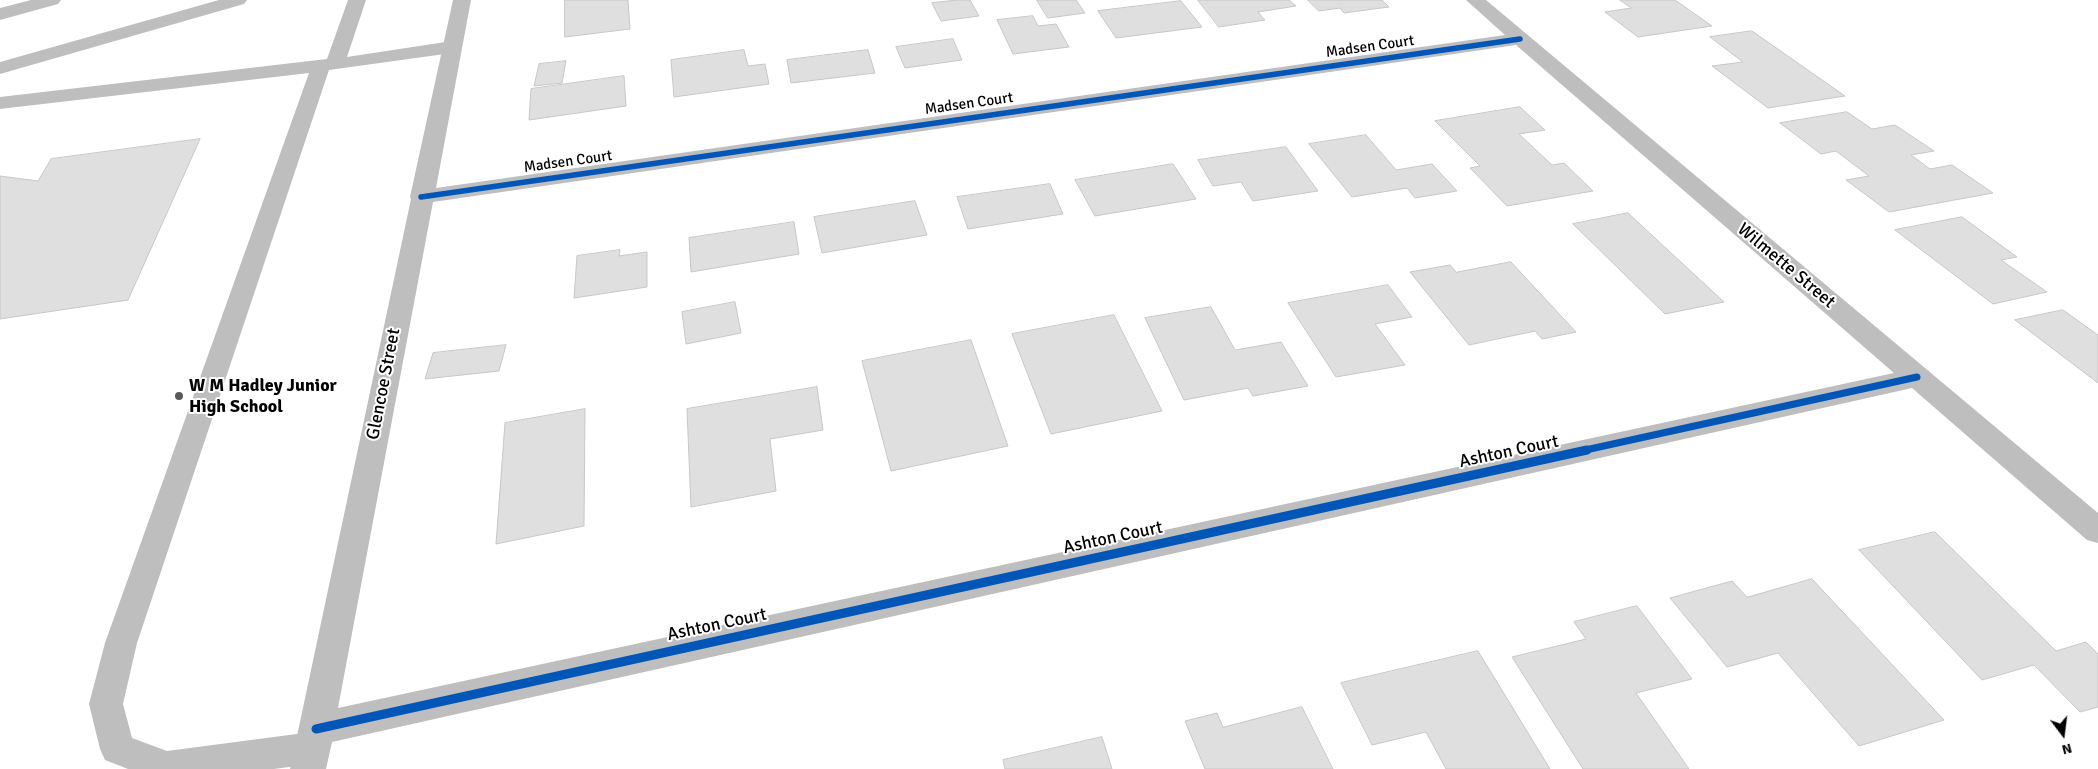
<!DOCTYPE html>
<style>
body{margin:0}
#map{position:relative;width:2098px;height:769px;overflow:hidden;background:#fff;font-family:Signika,sans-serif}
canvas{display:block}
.north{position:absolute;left:2038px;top:709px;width:50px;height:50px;-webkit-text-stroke:4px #fff;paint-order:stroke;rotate:165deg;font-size:14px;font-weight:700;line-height:20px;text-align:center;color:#000}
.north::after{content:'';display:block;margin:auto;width:18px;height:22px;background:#000;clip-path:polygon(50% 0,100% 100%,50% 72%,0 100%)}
</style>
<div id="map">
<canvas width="2098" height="769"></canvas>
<div class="north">N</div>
</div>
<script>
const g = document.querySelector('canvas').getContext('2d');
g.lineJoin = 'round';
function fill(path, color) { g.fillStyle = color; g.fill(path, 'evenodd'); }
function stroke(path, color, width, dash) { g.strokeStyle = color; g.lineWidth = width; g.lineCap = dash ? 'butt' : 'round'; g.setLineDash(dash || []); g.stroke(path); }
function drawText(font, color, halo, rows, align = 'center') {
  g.font = font + ' Signika,sans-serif'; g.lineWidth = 4; g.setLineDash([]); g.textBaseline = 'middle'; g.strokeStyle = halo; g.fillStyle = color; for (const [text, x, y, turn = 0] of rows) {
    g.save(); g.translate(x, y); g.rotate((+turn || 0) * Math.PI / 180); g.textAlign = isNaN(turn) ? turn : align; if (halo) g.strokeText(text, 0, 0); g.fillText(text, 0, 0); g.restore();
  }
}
const building = new Path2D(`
 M 565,0 L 628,0 L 630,29 L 565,37 Z
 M 958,0 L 970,0 L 979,16 L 941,21 L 932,3 Z
 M 1037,0 L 1076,0 L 1085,13 L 1048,18 Z
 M 1198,0 L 1289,0 L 1296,6 L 1258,12 L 1265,20 L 1219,27 Z
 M 1308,0 L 1382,0 L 1389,7 L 1344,13 L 1340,8 L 1319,11 Z
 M 1620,0 L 1675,0 L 1712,26 L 1638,37 L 1605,12 L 1631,8 Z
 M 1181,1 L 1202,27 L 1116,38 L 1098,11 Z
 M 1033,16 L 1038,26 L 1056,24 L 1069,47 L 1013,54 L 997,20 Z
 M 1752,31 L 1845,96 L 1768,108 L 1712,66 L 1743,62 L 1710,37 Z
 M 953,39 L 962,60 L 905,68 L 896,47 Z
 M 744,50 L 748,66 L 765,64 L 769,84 L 674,97 L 671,60 Z
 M 868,50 L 875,73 L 791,83 L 787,60 Z
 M 566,61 L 562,83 L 534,86 L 539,64 Z
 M 624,76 L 626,106 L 529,120 L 531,89 Z
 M 1520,107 L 1545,130 L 1519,134 L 1552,165 L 1564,163 L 1593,191 L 1507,206 L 1470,168 L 1480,166 L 1435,121 Z
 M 1847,112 L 1872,129 L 1895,125 L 1934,151 L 1911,155 L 1930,169 L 1952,165 L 1993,193 L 1889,212 L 1846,180 L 1869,176 L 1836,151 L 1821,154 L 1780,123 Z
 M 1366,135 L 1396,170 L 1432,164 L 1457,191 L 1415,198 L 1407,188 L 1352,197 L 1309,144 Z
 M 200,139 L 128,300 L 0,319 L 0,176 L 38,181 L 51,159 Z
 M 1286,147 L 1318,191 L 1253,201 L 1241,182 L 1213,186 L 1198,160 Z
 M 1173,164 L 1196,199 L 1095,216 L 1075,180 Z
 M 1050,184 L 1063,214 L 968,229 L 957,197 Z
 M 915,201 L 927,235 L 822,253 L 814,217 Z
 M 1628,213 L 1724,302 L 1665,314 L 1573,224 Z
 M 1962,217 L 2017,257 L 2001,260 L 2047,292 L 1993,304 L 1895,230 Z
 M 794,222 L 799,254 L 691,272 L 689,238 Z
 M 620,250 L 619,256 L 647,252 L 647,287 L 574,298 L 577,256 Z
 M 1511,262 L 1576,332 L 1542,339 L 1535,331 L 1469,345 L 1410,272 L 1450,265 L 1456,272 Z
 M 1388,285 L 1412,317 L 1375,324 L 1405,365 L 1336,377 L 1288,303 Z
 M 735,302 L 741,333 L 686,344 L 682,312 Z
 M 1211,307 L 1235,350 L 1281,342 L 1308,386 L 1253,396 L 1248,388 L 1184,400 L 1145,318 Z
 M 2063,310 L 2098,335 L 2098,383 L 2015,320 Z
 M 1114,315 L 1162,411 L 1051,434 L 1012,334 Z
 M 971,340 L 1008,446 L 891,471 L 862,361 Z
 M 506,345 L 499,371 L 425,379 L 433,353 Z
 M 817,387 L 823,430 L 770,439 L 776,491 L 691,507 L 687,409 Z
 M 585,409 L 584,526 L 496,544 L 505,423 Z
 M 1935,532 L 2056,651 L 2086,642 L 2098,654 L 2098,707 L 2080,712 L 2034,665 L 1982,680 L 1859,550 Z
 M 1812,579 L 1944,720 L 1859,746 L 1778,653 L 1727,667 L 1670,598 L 1732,581 L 1747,597 Z
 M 1637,606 L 1692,679 L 1636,693 L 1689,769 L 1583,769 L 1512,657 L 1586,639 L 1574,622 Z
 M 1478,651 L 1550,769 L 1446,769 L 1426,732 L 1372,745 L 1341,683 Z
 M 1302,707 L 1333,769 L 1205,769 L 1185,721 L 1217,713 L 1223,727 Z
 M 1102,737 L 1112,769 L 1005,769 L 1003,760 Z`);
fill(building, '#dfdfdf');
stroke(building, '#c7c7c7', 1);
fill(new Path2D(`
 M 219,0 L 247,0 L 244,4 L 0,74 L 0,62 Z
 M 348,0 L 366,0 L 347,57 L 452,41 L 459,43 L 461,47 L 459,51 L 452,53 L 329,70 L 137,643 L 123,704 L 132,738 L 167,751 L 312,732 L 324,737 L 329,748 L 324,759 L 312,764 L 274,769 L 128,769 L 105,760 L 100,749 L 89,704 L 105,643 L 309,73 L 0,109 L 0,97 L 327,59 Z`), '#bebebe');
fill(new Path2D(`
 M 31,0 L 61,0 L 58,4 L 0,20 L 0,8 Z
 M 453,0 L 471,0 L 436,188 L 1505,35 L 1466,0 L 1486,0 L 2098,513 L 2098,543 L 2087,540 L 1912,388 L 332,742 L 326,769 L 290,769 L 411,199 L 410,197 ZM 1516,45 L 1894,373 L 338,708 L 433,202 Z`), '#bebebe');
stroke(new Path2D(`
 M 421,197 L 1520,39`), '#0057b8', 5.5);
stroke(new Path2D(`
 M 1581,451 L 1917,377`), '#0057b8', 7);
stroke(new Path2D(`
 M 316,729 L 1587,450`), '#0057b8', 9);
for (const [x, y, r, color] of [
 [179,396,5,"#595959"]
]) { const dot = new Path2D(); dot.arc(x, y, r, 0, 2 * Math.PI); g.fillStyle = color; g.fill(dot); stroke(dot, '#fff', 2); }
drawText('15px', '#000', '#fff', [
 ["Madsen Court",1370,47,-8],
 ["Madsen Court",969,104,-8],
 ["Madsen Court",568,162,-8]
]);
drawText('18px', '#000', '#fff', [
 ["Wilmette Street",1786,266,40],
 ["Glencoe Street",384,384,-79],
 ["Ashton Court",1509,452,-12],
 ["Ashton Court",1113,538,-12],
 ["Ashton Court",717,625,-12]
]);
drawText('bold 18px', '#000', '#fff', [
 ["W M Hadley Junior",189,386],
 ["High School",189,407]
], 'left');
</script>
